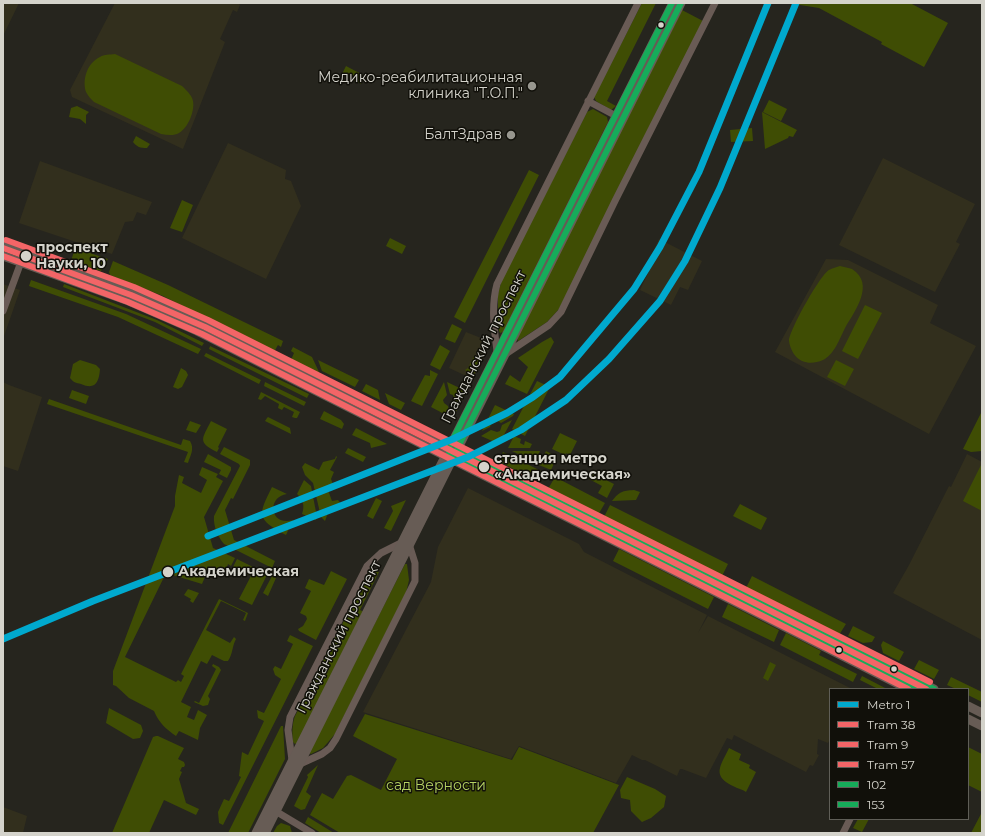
<!DOCTYPE html>
<meta charset="utf-8">
<style>
body{margin:0}
#map{position:relative;width:985px;height:836px;overflow:hidden;background:#26251e;font-family:Montserrat,sans-serif}
canvas{display:block}
.frame{position:absolute;inset:0;border:4px solid #d4d3cb;pointer-events:none}
.legend{position:absolute;left:829px;top:688px;width:140px;height:132px;box-sizing:border-box;background:#11100a;border:1px solid #5f5e57;margin:0;padding:5px 7px;list-style:none;font-size:12px;color:#d4d3cb}
.legend li{display:flex;align-items:center;gap:8px;height:20px}
.legend b{width:20px;border:1px solid #5f5e57}
</style>
<div id="map">
<canvas width="985" height="836"></canvas>
<div class="frame"></div>
<ul class="legend">
<li><b style="height:5px;background:#00a9ce"></b>Metro 1</li>
<li><b style="height:5px;background:#f36567"></b>Tram 38</li>
<li><b style="height:5px;background:#f36567"></b>Tram 9</li>
<li><b style="height:5px;background:#f36567"></b>Tram 57</li>
<li><b style="height:5px;background:#16ac5a"></b>102</li>
<li><b style="height:5px;background:#16ac5a"></b>153</li>
</ul>
</div>
<script>
const g = document.querySelector('canvas').getContext('2d');
g.lineJoin = 'round';
function fill(path, color) { g.fillStyle = color; g.fill(path, 'evenodd'); }
function stroke(path, color, width, dash) { g.strokeStyle = color; g.lineWidth = width; g.lineCap = dash ? 'butt' : 'round'; g.setLineDash(dash || []); g.stroke(path); }
function drawText(font, color, halo, rows, align = 'center') {
  g.font = font + ' Montserrat,sans-serif'; g.lineWidth = 3; g.setLineDash([]); g.textBaseline = 'middle'; g.strokeStyle = halo; g.fillStyle = color; for (const [text, x, y, turn = 0] of rows) {
    g.save(); g.translate(x, y); g.rotate((+turn || 0) * Math.PI / 180); g.textAlign = isNaN(turn) ? turn : align; if (halo) g.strokeText(text, 0, 0); g.fillText(text, 0, 0); g.restore();
  }
}
fill(new Path2D(`
 M 3,3 L 19,3 L 3,36 Z
 M 115,3 L 238,3 L 240,5 L 237,12 L 233,10 L 220,39 L 225,42 L 183,149 L 72,97 L 70,90 Z
 M 228,143 L 286,170 L 285,179 L 291,181 L 301,206 L 266,279 L 182,238 Z
 M 883,158 L 975,204 L 956,242 L 960,244 L 935,292 L 839,245 Z
 M 40,161 L 152,202 L 146,215 L 137,212 L 133,221 L 125,222 L 112,254 L 19,223 Z
 M 659,239 L 702,261 L 688,290 L 680,287 L 671,305 L 640,290 L 649,271 L 645,269 Z
 M 826,259 L 848,260 L 938,305 L 930,323 L 976,346 L 929,434 L 775,352 Z
 M 3,284 L 20,290 L 3,339 Z
 M 466,332 L 481,338 L 486,353 L 473,379 L 449,368 Z
 M 3,382 L 9,385 L 42,397 L 18,471 L 3,466 Z
 M 967,454 L 982,462 L 982,640 L 893,593 L 909,565 L 949,486 L 951,487 Z
 M 468,488 L 579,544 L 584,552 L 707,615 L 698,633 L 708,616 L 852,689 L 830,689 L 830,739 L 828,743 L 818,739 L 817,754 L 819,755 L 813,766 L 810,765 L 806,772 L 734,735 L 732,740 L 727,738 L 706,778 L 682,769 L 680,769 L 677,776 L 645,760 L 642,760 L 632,755 L 616,783 L 519,746 L 511,759 L 363,712 L 431,582 L 438,547 Z
 M 3,807 L 27,816 L 23,833 L 3,833 Z`), '#322f1d');
fill(new Path2D(`
 M 642,3 L 656,3 L 607,101 L 616,106 L 611,110 L 596,101 L 594,97 Z
 M 787,3 L 910,3 L 948,23 L 924,67 L 881,44 L 882,42 L 819,8 Z
 M 682,10 L 703,21 L 559,309 L 547,322 L 518,341 L 517,335 Z
 M 115,54 L 182,86 C 186,90 192,95 193,101 C 195,111 188,128 179,133 C 174,136 167,135 161,134 L 94,102 C 91,99 88,96 86,92 C 82,80 87,63 100,57 C 104,54 110,55 115,54 Z
 M 346,66 L 365,76 L 361,84 L 342,74 Z
 M 769,100 L 787,109 L 781,121 L 763,112 Z
 M 77,106 L 89,112 L 86,115 L 86,124 L 80,119 L 69,117 L 71,108 Z
 M 593,109 L 607,117 L 608,122 L 503,332 L 500,333 L 498,328 L 498,294 L 502,279 L 587,112 Z
 M 762,112 L 797,130 L 793,137 L 789,136 L 788,138 L 765,149 Z
 M 752,128 L 753,141 L 731,142 L 730,130 Z
 M 136,136 L 150,144 L 147,148 C 140,148 137,147 133,142 Z
 M 529,170 L 539,175 L 465,323 L 454,317 Z
 M 182,200 L 193,205 L 182,232 L 170,228 Z
 M 390,238 L 406,246 L 402,254 L 386,246 Z
 M 75,248 L 108,259 L 101,271 L 71,261 Z
 M 113,261 L 168,285 L 283,341 L 281,347 L 278,345 L 274,352 L 163,296 L 110,275 L 109,272 Z
 M 840,266 C 844,267 849,268 852,269 C 876,284 854,312 845,328 C 840,338 834,355 823,360 C 816,363 809,364 802,361 C 795,358 790,349 789,341 C 789,331 820,275 829,270 C 832,268 837,267 840,266 Z
 M 31,280 L 126,314 L 201,349 L 198,354 L 118,317 L 29,286 Z
 M 64,284 L 157,320 L 204,343 L 202,346 L 155,322 L 63,287 Z
 M 865,305 L 882,313 L 858,359 L 842,351 Z
 M 452,324 L 462,329 L 455,343 L 445,339 Z
 M 551,337 L 554,342 L 527,394 L 505,384 L 510,375 L 520,382 L 528,367 L 518,358 L 542,342 Z
 M 440,345 L 450,351 L 440,370 L 430,365 Z
 M 210,346 L 309,394 L 307,398 L 209,349 Z
 M 293,347 L 312,357 L 319,372 L 318,373 L 291,360 L 294,353 L 291,351 Z
 M 206,353 L 261,380 L 259,384 L 204,356 Z
 M 474,356 L 482,360 L 473,376 L 465,370 L 468,368 Z
 M 80,360 L 96,365 L 100,369 C 99,383 95,390 81,384 C 76,383 73,382 70,378 L 73,364 Z
 M 318,360 L 359,380 L 355,387 L 322,371 Z
 M 836,360 L 854,369 L 845,386 L 827,377 Z
 M 181,368 L 186,371 L 188,375 L 182,387 L 178,389 L 173,387 Z
 M 430,370 L 438,374 L 422,406 L 411,401 L 425,375 L 430,376 Z
 M 537,381 L 550,387 L 525,436 L 512,429 Z
 M 265,382 L 306,402 L 304,406 L 264,386 Z
 M 444,382 L 447,395 L 443,400 L 444,403 L 448,406 L 450,417 L 431,407 Z
 M 447,382 L 466,391 L 454,416 L 452,406 L 455,401 L 453,395 L 450,394 Z
 M 366,384 L 378,390 L 380,400 L 362,391 Z
 M 72,390 L 89,396 L 86,404 L 69,398 Z
 M 261,392 L 300,412 L 297,418 L 295,418 L 292,417 L 294,412 L 284,407 L 282,410 L 278,408 L 279,404 L 265,396 L 261,400 L 258,399 Z
 M 385,393 L 405,403 L 401,410 L 389,404 Z
 M 49,399 L 181,445 L 183,439 L 190,441 C 195,449 190,456 188,463 L 184,462 L 188,452 L 47,404 Z
 M 495,405 L 514,414 L 513,416 L 501,423 L 498,421 L 492,422 L 490,427 L 482,431 Z
 M 324,411 L 341,420 L 344,424 L 342,429 L 320,419 Z
 M 982,411 L 982,451 L 971,452 L 963,449 Z
 M 268,417 L 290,428 L 291,434 L 265,421 L 267,418 Z
 M 512,420 L 499,444 L 481,436 L 491,430 L 497,432 L 500,431 L 502,425 Z
 M 190,421 L 201,425 L 196,433 L 186,430 Z
 M 211,421 L 227,429 L 218,447 L 219,448 L 217,452 C 197,442 202,439 211,421 Z
 M 356,428 L 387,444 L 371,448 L 370,443 L 352,435 Z
 M 560,433 L 577,441 L 570,455 L 566,453 L 565,455 L 552,449 Z
 M 514,436 L 521,439 L 520,443 L 524,445 L 525,441 L 532,444 L 530,448 L 508,448 Z
 M 224,447 L 250,460 L 250,465 L 233,499 L 231,498 L 225,510 L 234,540 L 275,561 L 272,568 L 224,544 C 218,537 213,526 214,516 L 240,466 L 239,464 L 220,454 Z
 M 348,448 L 366,457 L 363,462 L 345,453 Z
 M 512,451 L 540,451 L 535,462 Z
 M 546,451 L 557,457 L 551,470 L 539,465 Z
 M 503,452 L 541,471 L 538,477 L 533,479 L 498,461 Z
 M 208,454 L 231,467 L 231,470 L 227,478 L 219,474 L 221,470 L 204,462 Z
 M 336,456 L 337,457 L 330,470 L 334,472 L 331,479 L 334,487 L 328,490 L 332,501 L 338,500 L 341,504 L 338,509 L 328,513 L 325,521 L 321,517 L 313,483 L 305,475 L 302,467 L 305,463 L 319,470 L 323,462 L 335,459 Z
 M 981,465 L 982,466 L 982,511 L 963,501 Z
 M 202,467 L 218,474 L 216,477 L 223,481 L 204,517 L 213,548 L 235,558 L 231,566 L 228,564 L 225,573 L 223,574 L 208,570 L 202,584 L 166,573 L 125,657 L 176,682 L 178,680 L 181,682 L 184,676 L 181,674 L 219,599 L 248,613 L 245,621 L 243,620 L 246,613 L 221,601 L 206,630 L 230,643 L 234,637 L 236,639 C 232,646 233,654 228,661 L 224,661 L 212,655 L 207,664 L 201,661 L 181,702 L 191,707 L 187,717 L 194,720 L 198,710 L 207,715 L 200,728 L 198,740 L 179,731 L 176,736 C 166,729 159,723 154,711 L 129,698 L 116,686 L 113,685 L 113,671 L 175,506 L 175,496 L 179,475 L 184,477 L 182,483 L 201,493 L 207,480 L 199,475 Z
 M 592,473 L 614,484 L 607,498 L 598,493 L 602,486 L 589,479 Z
 M 555,477 L 605,503 L 598,515 L 548,489 Z
 M 304,480 L 311,486 L 317,517 L 316,520 L 302,514 C 305,506 303,499 297,494 Z
 M 272,487 L 287,494 C 266,497 270,527 293,520 L 286,535 C 256,519 258,515 272,487 Z
 M 634,490 L 640,492 L 636,500 L 612,501 C 620,491 622,491 634,490 Z
 M 376,498 L 382,501 L 373,519 L 367,516 Z
 M 406,500 L 391,531 L 384,528 L 393,511 L 391,506 Z
 M 740,504 L 767,518 L 761,530 L 733,516 Z
 M 610,505 L 728,564 L 722,576 L 604,517 Z
 M 619,549 L 714,597 L 708,609 L 613,561 Z
 M 237,559 L 253,567 L 249,575 L 233,567 Z
 M 405,564 L 407,564 L 409,580 L 406,593 L 335,734 L 323,748 L 311,754 L 309,753 Z
 M 371,568 L 379,572 L 360,610 L 364,612 L 297,743 L 295,744 L 293,742 C 292,734 292,724 295,716 Z
 M 258,569 L 263,572 L 264,574 L 268,573 L 252,605 L 239,599 L 252,574 L 255,575 Z
 M 331,571 L 347,579 L 316,640 L 299,631 L 298,629 L 303,626 L 307,619 L 306,616 L 300,613 L 311,591 L 305,588 L 309,579 L 324,585 Z
 M 272,576 L 276,578 L 268,596 L 263,593 Z
 M 752,576 L 846,624 L 839,635 L 746,588 Z
 M 188,589 L 199,593 L 193,603 L 190,601 L 191,599 L 184,595 Z
 M 728,604 L 779,630 L 774,642 L 722,617 Z
 M 853,626 L 875,637 L 872,642 L 863,643 L 848,636 Z
 M 786,633 L 821,651 L 819,655 L 857,674 L 853,682 L 780,645 Z
 M 290,635 L 313,646 L 223,825 L 219,823 L 218,812 L 224,799 L 229,801 L 241,777 L 239,776 L 242,752 L 248,755 L 264,721 L 258,718 L 257,710 L 264,713 L 281,679 L 275,675 L 273,669 L 275,666 L 281,669 L 293,644 L 287,641 Z
 M 883,641 L 904,652 L 899,661 L 883,653 L 881,645 Z
 M 919,660 L 939,670 L 934,679 L 914,669 Z
 M 770,662 L 776,665 L 768,681 L 763,678 Z
 M 213,664 L 219,667 L 221,670 L 208,696 L 210,699 L 208,705 L 203,706 L 194,702 L 195,701 L 199,703 L 216,669 L 212,666 Z
 M 862,676 L 887,689 L 878,689 L 860,680 Z
 M 951,677 L 982,692 L 982,702 L 968,695 L 968,689 L 956,689 L 947,685 Z
 M 109,708 L 141,725 L 143,731 L 140,738 L 133,739 L 106,723 Z
 M 365,714 L 512,760 L 519,747 L 619,785 L 593,833 L 340,833 L 310,815 L 322,793 L 333,799 L 347,776 L 351,775 L 381,790 L 397,759 L 353,736 Z
 M 281,726 L 283,726 L 285,759 L 248,833 L 228,833 Z
 M 156,736 L 158,736 L 184,748 L 178,759 L 184,762 L 185,765 L 184,767 L 182,767 L 180,771 L 182,772 L 179,779 L 186,803 L 199,809 L 196,815 L 164,800 L 149,833 L 112,833 L 153,737 Z
 M 968,747 L 982,754 L 982,792 L 968,785 Z
 M 729,748 L 741,754 L 739,760 L 750,765 L 749,768 L 756,772 L 746,792 C 742,789 739,789 735,787 C 711,776 720,767 729,748 Z
 M 318,765 L 306,792 L 311,796 L 305,809 L 301,810 L 294,806 L 308,777 L 307,775 Z
 M 627,777 L 655,789 L 666,796 L 664,807 L 651,818 L 642,822 L 631,811 L 630,800 L 621,798 L 620,790 Z
 M 982,812 L 982,833 L 971,833 Z
 M 308,817 L 334,833 L 321,833 L 305,823 Z
 M 858,819 L 869,819 L 862,832 L 853,828 Z
 M 281,823 L 290,826 L 292,833 L 273,833 L 277,826 Z`), '#3f4d04');
stroke(new Path2D(`
 M 588,101 L 620,118
 M 3,311 L 21,262
 M 497,351 C 494,329 491,306 497,284 L 638,3
 M 504,355 L 549,325 L 561,312 L 615,201 L 715,3
 M 292,760 L 288,730 L 290,717 L 367,566 L 381,553 L 403,542
 M 300,764 L 322,754 L 330,748 L 336,739 L 415,581 L 415,563 L 409,544
 M 272,809 L 312,833
 M 843,833 L 850,819`), '#695b55', 7);
stroke(new Path2D(`
 M 3,243 L 132,290 L 204,322 L 934,689
 M 3,256 L 126,300 L 197,331 L 908,689
 M 968,706 L 982,713
 M 968,719 L 982,726
 M 256,833 L 673,3
 M 265,833 L 681,3`), '#675c55', 9);
stroke(new Path2D(`
 M 681,3 L 457,449 L 934,689`), '#16ac5a', 6);
stroke(new Path2D(`
 M 672,3 L 450,445 L 449,452 L 453,456 L 916,689`), '#16ac5a', 6);
stroke(new Path2D(`
 M 3,248 L 131,295 L 205,327 L 926,689`), '#f36567', 6);
stroke(new Path2D(`
 M 3,256 L 128,302 L 202,334 L 908,689`), '#f36567', 6);
stroke(new Path2D(`
 M 6,240 L 134,287 L 208,320 L 930,682`), '#f36567', 6);
stroke(new Path2D(`
 M 208,536 L 453,439 L 507,413 L 533,397 L 560,377 L 634,289 L 660,247 L 699,172 L 768,3
 M 3,639 L 93,601 L 468,457 L 521,430 L 566,400 L 609,359 L 660,301 L 685,261 L 720,188 L 796,3`), '#00a9ce', 7);
for (const [x, y, r, color] of [
 [661,25,3.5,"#d4d3cb"],
 [532,86,5,"#97968e"],
 [511,135,5,"#97968e"],
 [26,256,6,"#d4d3cb"],
 [484,467,6,"#d4d3cb"],
 [168,572,6,"#d4d3cb"],
 [839,650,3.5,"#d4d3cb"],
 [894,669,3.5,"#d4d3cb"]
]) { const dot = new Path2D(); dot.arc(x, y, r, 0, 2 * Math.PI); g.fillStyle = color; g.fill(dot); stroke(dot, '#11100a', 1.5); }
drawText('14px', '#d4d3cb', '#11100a', [
 ["Медико-реабилитационная",523,78],
 ["клиника \"Т.О.П.\"",523,94],
 ["БалтЗдрав",502,135]
], 'right');
drawText('bold 14px', '#d4d3cb', '#11100a', [
 ["проспект",36,248],
 ["Науки, 10",36,264],
 ["станция метро",494,459],
 ["«Академическая»",494,475],
 ["Академическая",178,572]
], 'left');
drawText('14px', '#d4d3cb', '#11100a', [
 ["Гражданский проспект",484,347,-63],
 ["Гражданский проспект",339,637,-63]
]);
drawText('14px', '#b5d262', '#11100a', [
 ["сад Верности",436,786]
]);
</script>
